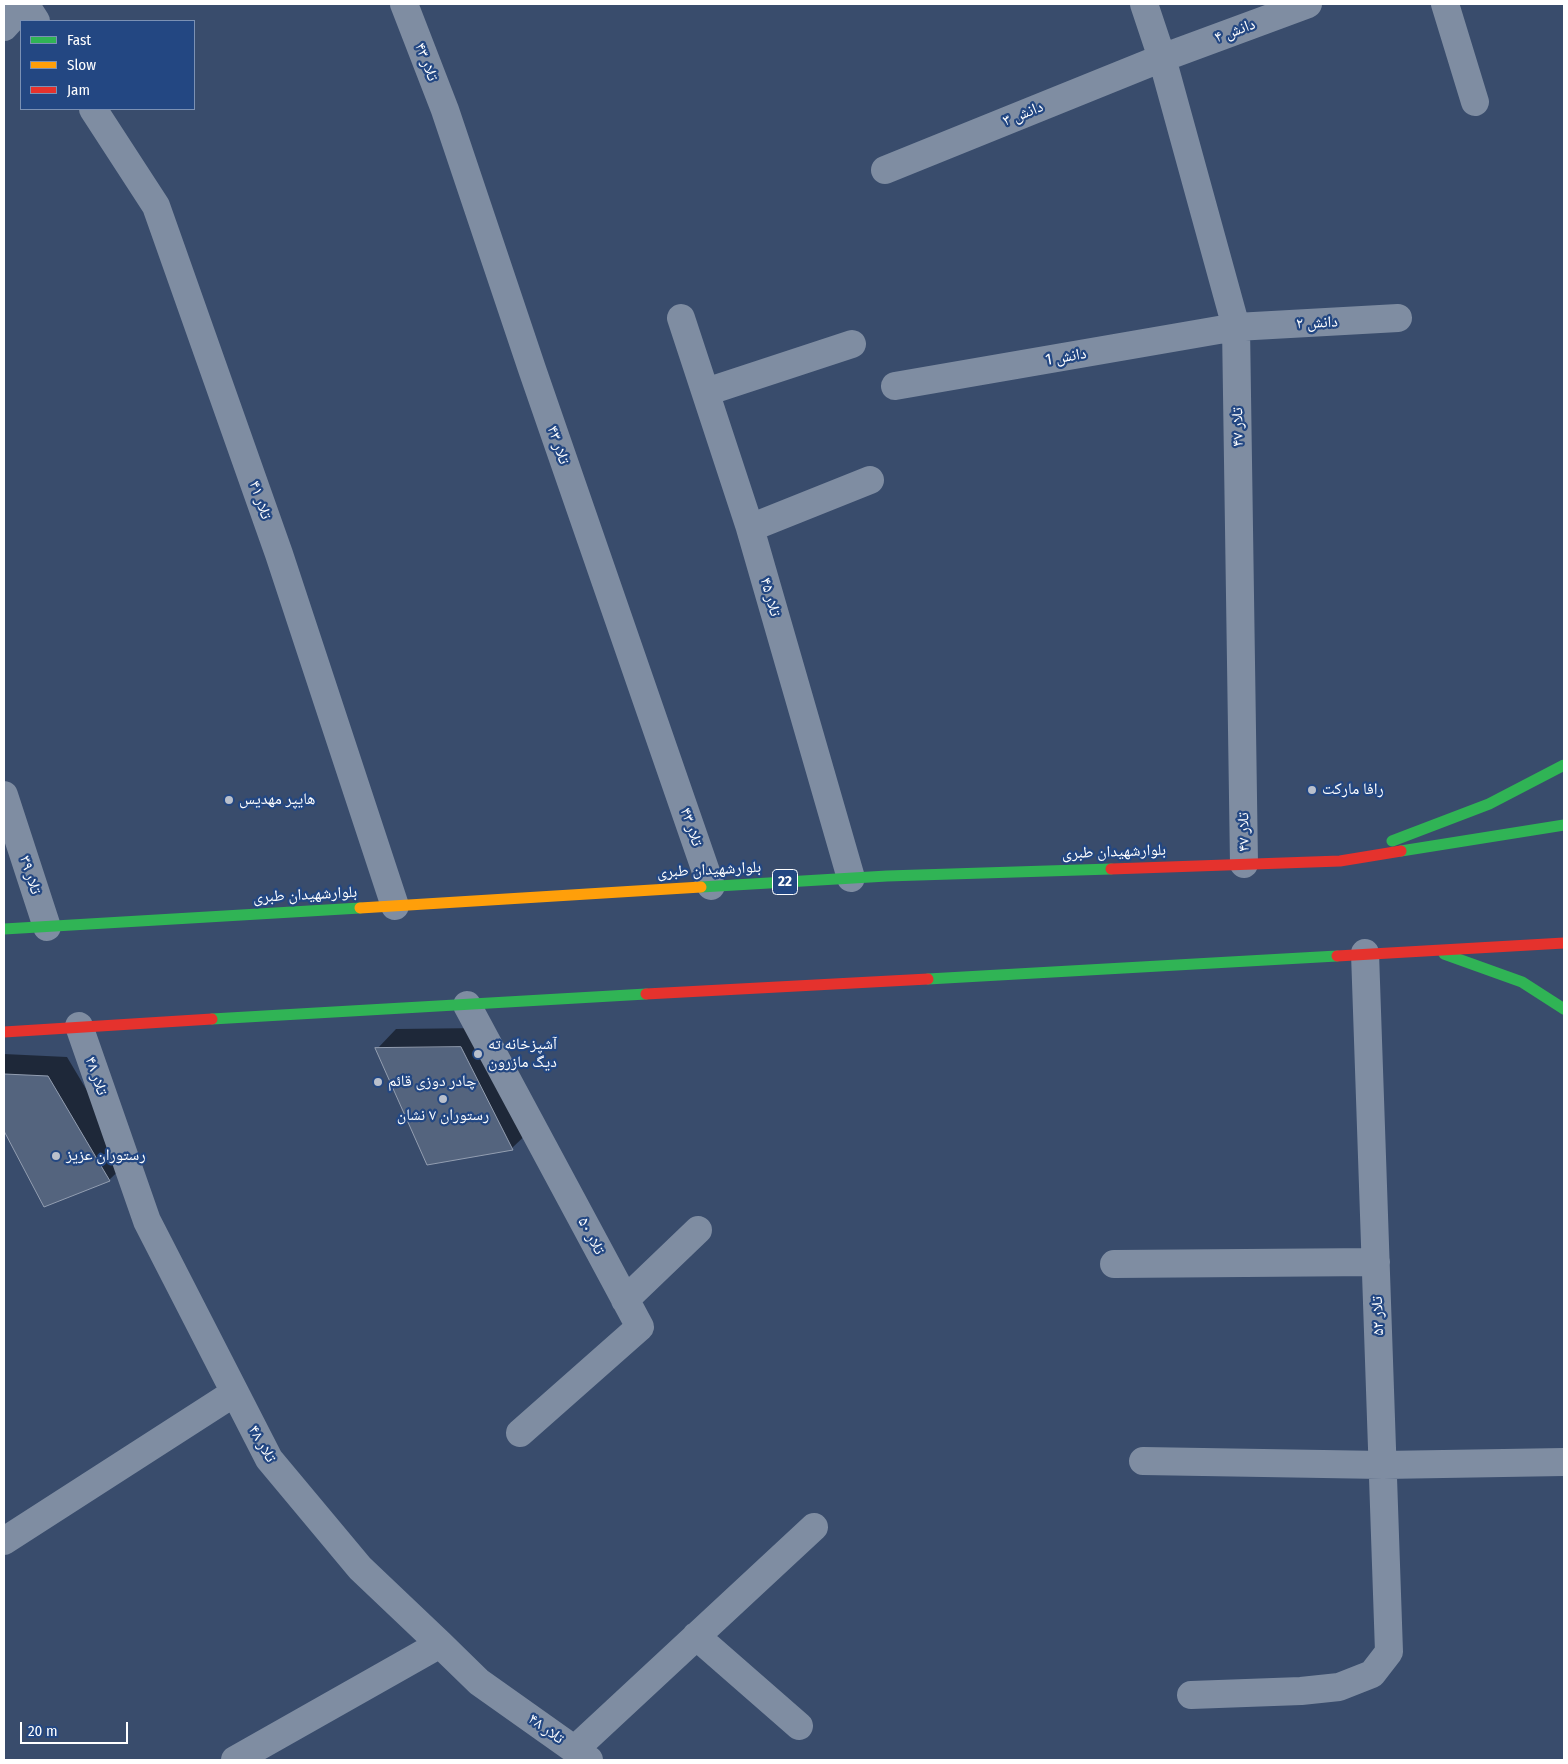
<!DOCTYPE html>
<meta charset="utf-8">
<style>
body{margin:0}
#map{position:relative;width:1568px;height:1764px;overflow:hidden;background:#394c6c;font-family:"Fira Sans Condensed",sans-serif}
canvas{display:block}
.frame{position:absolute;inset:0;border:5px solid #fff;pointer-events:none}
.legend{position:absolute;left:20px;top:20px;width:175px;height:90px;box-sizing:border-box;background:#234782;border:1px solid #7b91b4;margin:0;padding:6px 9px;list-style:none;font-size:15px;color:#fff}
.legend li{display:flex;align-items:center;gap:10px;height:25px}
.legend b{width:25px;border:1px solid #7b91b4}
.scale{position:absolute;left:20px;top:1722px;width:108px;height:22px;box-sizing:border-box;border:2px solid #fff;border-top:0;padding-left:6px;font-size:15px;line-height:18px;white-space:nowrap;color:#fff;-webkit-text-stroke:4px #234782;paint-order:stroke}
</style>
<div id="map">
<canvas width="1568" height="1764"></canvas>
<div class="frame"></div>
<ul class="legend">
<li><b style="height:6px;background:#30b455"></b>Fast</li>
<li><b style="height:6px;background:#ff9f0a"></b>Slow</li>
<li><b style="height:6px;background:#e5322d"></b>Jam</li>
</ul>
<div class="scale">20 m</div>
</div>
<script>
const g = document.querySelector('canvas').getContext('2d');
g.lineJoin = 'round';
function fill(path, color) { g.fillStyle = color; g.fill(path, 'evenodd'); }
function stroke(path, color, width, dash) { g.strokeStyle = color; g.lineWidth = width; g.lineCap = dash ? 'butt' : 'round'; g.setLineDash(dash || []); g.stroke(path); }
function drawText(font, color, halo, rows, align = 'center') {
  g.font = font + ' "Fira Sans Condensed","Noto Naskh Arabic",sans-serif'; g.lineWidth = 4.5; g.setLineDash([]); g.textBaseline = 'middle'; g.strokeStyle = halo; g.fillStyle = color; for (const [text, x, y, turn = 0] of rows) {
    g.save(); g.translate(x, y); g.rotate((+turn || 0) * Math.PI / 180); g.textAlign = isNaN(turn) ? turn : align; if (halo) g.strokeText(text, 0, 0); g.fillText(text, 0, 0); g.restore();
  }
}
fill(new Path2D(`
 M 481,1028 L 532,1129 L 512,1148 L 428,1163 L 377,1049 L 396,1029 Z
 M 4,1054 L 67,1057 L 129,1161 L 109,1180 L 45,1205 L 4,1128 Z`), '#0007');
const building = new Path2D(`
 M 461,1047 L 513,1150 L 427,1165 L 375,1048 Z
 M 4,1074 L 48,1076 L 110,1181 L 44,1207 L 4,1131 Z`);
fill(building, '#54647e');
stroke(building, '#939eb1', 1);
stroke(new Path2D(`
 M 404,4 L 445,110 L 532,369 L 711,886
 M 1144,4 L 1162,58 L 1236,327 L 1244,864
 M 1445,4 L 1475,102
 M 4,27 L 25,4 L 36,21
 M 93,109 L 156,206 L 279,554 L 395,906
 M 885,170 L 1162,58 L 1308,4
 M 681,318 L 750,528 L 851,878
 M 895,386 L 1236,327 L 1398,318
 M 706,392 L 852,344
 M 750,528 L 870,480
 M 4,795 L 47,927
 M 467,1005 L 640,1327 L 520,1433
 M 79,1026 L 147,1221 L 269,1459 L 360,1568 L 440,1644 L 479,1682 L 589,1760
 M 1114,1264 L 1376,1262
 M 625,1300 L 698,1230
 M 1143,1461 L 1383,1465 L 1564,1462
 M 4,1541 L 234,1393
 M 696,1636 L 799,1726
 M 1191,1695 L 1301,1691 L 1339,1687 L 1372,1674 L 1389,1652 L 1365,953
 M 574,1750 L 814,1527
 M 235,1760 L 440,1644`), '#7f8da2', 28);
stroke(new Path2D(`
 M 1392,841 L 1489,804 L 1564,765
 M 1401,851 L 1564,825
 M 701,887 L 887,876 L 1111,869
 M 4,929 L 360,908
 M 1444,954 L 1522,982 L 1564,1009
 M 928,979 L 1337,956
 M 212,1019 L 646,994`), '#30b455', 11);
stroke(new Path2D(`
 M 360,908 L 701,887`), '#ff9f0a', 11);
stroke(new Path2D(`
 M 1111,869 L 1340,861 L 1401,851
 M 1337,956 L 1564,943
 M 646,994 L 928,979
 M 4,1032 L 212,1019`), '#e5322d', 11);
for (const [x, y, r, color] of [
 [1312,790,5,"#bac0cc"],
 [229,800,5,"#bac0cc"],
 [478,1054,5,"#bac0cc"],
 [378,1082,5,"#bac0cc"],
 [443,1099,5,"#bac0cc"],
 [56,1156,5,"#bac0cc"]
]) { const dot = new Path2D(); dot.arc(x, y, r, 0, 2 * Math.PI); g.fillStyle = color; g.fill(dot); stroke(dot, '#234782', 2); }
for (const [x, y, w] of [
 [785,882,25]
]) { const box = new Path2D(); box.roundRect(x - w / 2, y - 12.5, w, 25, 4); g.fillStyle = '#234782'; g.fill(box); stroke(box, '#fff', 1); }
drawText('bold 15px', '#fff', null, [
 ["22",785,882]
]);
drawText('16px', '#fff', '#234782', [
 ["دانش ۴",1235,31,-20],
 ["تلار ۴۳",426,62,69],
 ["دانش ۳",1023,114,-22],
 ["دانش ۲",1317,323,-3],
 ["دانش 1",1066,357,-10],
 ["تلار ۴۷",1238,427,-91],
 ["تلار ۴۳",558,445,71],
 ["تلار ۴۱",260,500,71],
 ["تلار ۴۵",770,597,74],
 ["تلار ۴۳",691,827,71],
 ["تلار ۴۷",1244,832,-91],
 ["بلوارشهیدان طبری",1114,852,-2],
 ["بلوارشهیدان طبری",709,870,-3],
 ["تلار ۳۹",30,875,72],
 ["بلوارشهیدان طبری",305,895,-3],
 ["تلار ۴۸",96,1076,71],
 ["تلار ۵۰",591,1236,62],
 ["تلار ۵۲",1378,1316,-92],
 ["تلار ۴۸",262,1444,60],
 ["تلار ۴۸",546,1729,36]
]);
drawText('16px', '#fff', '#234782', [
 ["رافا مارکت",1322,790],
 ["هایپر مهدیس",239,800],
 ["آشپزخانه ته",488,1045],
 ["دیگ مازرون",488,1063],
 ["چادر دوزی قائم",388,1082],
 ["رستوران ۷ نشان",443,1116,"center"],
 ["رستوران عزیز",66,1156]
], 'left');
</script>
